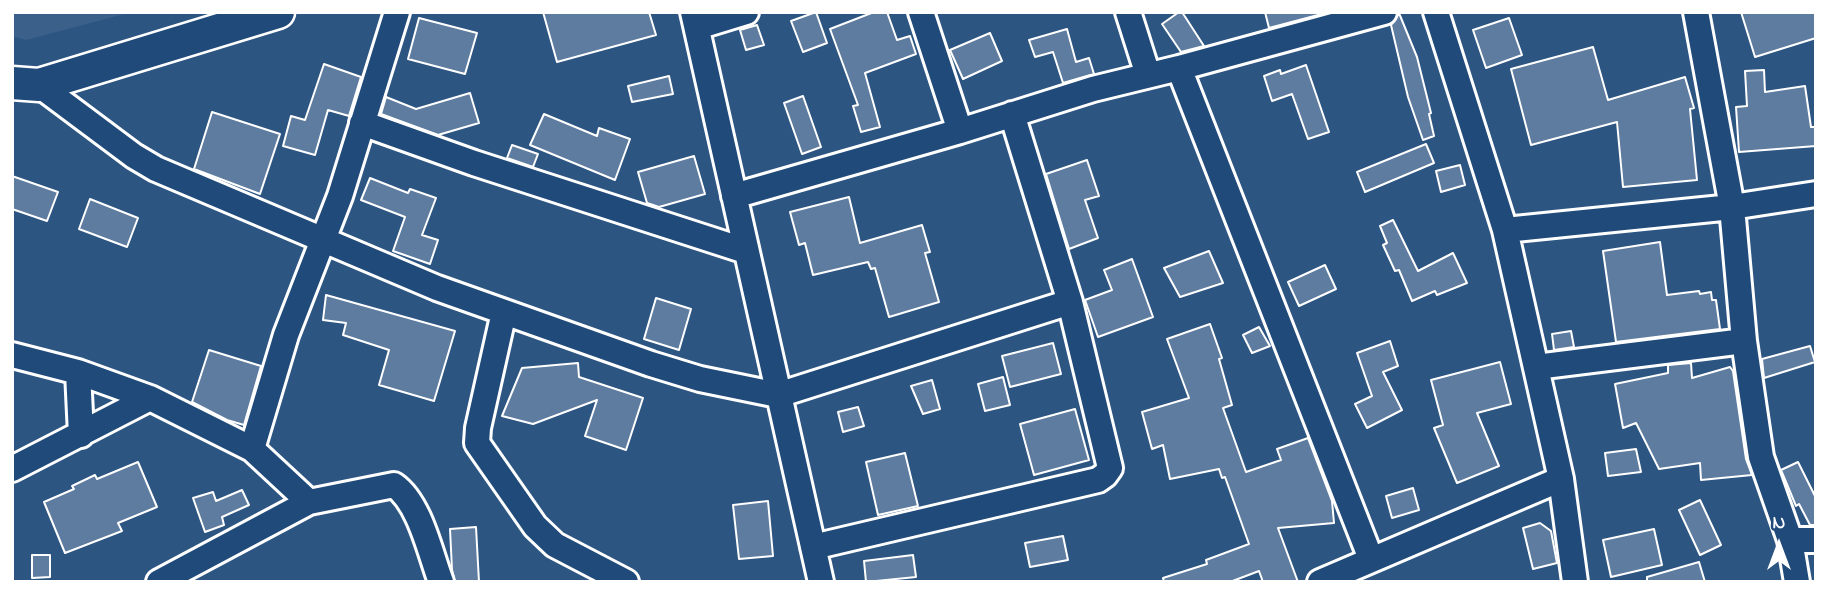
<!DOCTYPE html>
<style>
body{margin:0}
#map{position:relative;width:1828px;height:594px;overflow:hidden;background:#2c5582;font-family:"Indie Flower",sans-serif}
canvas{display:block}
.frame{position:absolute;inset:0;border:14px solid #fff;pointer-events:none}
.north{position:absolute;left:1744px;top:510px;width:70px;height:70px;-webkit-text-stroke:5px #1f4a7a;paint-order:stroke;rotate:0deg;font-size:19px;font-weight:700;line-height:28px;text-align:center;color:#fff}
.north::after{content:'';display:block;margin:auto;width:24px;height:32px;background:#fff;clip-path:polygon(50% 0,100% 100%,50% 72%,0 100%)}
</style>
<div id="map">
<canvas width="1828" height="594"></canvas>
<div class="frame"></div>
<div class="north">N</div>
</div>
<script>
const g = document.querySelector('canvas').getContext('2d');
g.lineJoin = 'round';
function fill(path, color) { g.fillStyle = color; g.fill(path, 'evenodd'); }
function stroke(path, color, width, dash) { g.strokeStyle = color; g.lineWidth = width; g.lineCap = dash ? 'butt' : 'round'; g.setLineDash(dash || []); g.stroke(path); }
fill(new Path2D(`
 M 12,12 L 132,12 L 26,40 L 12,36 Z`), '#3b618b');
const building = new Path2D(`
 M 543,12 L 649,12 L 656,35 L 557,62 Z
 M 816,12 L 827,43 L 803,52 L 791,21 Z
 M 874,12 L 887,12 L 897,40 L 910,36 L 916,54 L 865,73 L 880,127 L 861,132 L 853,106 L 858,105 L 830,29 Z
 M 1179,12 L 1182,12 L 1204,46 L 1181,52 L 1162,24 Z
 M 1265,12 L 1321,12 L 1322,14 L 1269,28 Z
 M 1741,12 L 1816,12 L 1816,38 L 1755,57 Z
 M 1399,13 L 1417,57 L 1431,113 L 1429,114 L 1434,136 L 1423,140 L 1408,97 L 1391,25 Z
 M 419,18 L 477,33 L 465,74 L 408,59 Z
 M 1509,18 L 1522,55 L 1486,68 L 1473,30 Z
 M 757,25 L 764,45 L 746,50 L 740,30 Z
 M 1067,29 L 1076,62 L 1089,58 L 1094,74 L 1063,83 L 1053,52 L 1035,57 L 1029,40 Z
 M 990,33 L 1002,61 L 963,79 L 950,50 Z
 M 1593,47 L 1608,100 L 1685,77 L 1694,108 L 1690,109 L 1697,180 L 1623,187 L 1617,122 L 1531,145 L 1511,69 Z
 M 324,64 L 361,77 L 349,116 L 328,110 L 315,155 L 283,146 L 291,116 L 305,120 Z
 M 1306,65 L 1329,132 L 1308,139 L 1292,94 L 1272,101 L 1264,76 L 1280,70 L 1281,74 Z
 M 1764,70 L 1765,92 L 1805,86 L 1811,127 L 1816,127 L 1816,146 L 1739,152 L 1736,107 L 1747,106 L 1745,71 Z
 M 669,76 L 673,94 L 632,102 L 628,86 Z
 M 470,93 L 479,123 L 438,135 L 381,114 L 386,97 L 416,109 Z
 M 803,96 L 821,147 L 802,154 L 784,103 Z
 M 212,112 L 280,134 L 260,194 L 194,169 Z
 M 544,114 L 597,136 L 599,128 L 630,139 L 615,180 L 530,145 Z
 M 1426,144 L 1434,163 L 1365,192 L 1357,172 Z
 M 512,145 L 538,154 L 533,167 L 507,158 Z
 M 694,156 L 705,194 L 659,207 L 647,203 L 638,172 Z
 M 1087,160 L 1099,196 L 1085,200 L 1098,238 L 1069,249 L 1046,174 Z
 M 1460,165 L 1465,185 L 1441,192 L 1436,171 Z
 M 12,176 L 58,192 L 47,221 L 12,209 Z
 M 370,178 L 408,193 L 410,189 L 436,198 L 422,235 L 438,240 L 430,264 L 393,251 L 405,217 L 361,200 Z
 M 849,197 L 860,243 L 922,225 L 930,252 L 925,253 L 939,302 L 889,317 L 875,268 L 871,269 L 868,262 L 813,275 L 805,243 L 799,245 L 790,212 Z
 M 90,199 L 138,218 L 127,247 L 79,229 Z
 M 1393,220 L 1418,271 L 1453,253 L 1467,283 L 1437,295 L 1435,291 L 1412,301 L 1399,270 L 1395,271 L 1383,245 L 1387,243 L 1380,226 Z
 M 1660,242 L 1667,295 L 1699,291 L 1700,294 L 1711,292 L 1712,300 L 1716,300 L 1720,329 L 1616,342 L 1603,251 Z
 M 1209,251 L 1223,283 L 1180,297 L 1164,268 Z
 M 1132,259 L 1153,317 L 1098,337 L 1085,300 L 1112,290 L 1104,270 Z
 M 1325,265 L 1336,289 L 1299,306 L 1288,282 Z
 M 326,295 L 455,331 L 434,401 L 379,385 L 389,350 L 343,335 L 346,323 L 323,320 Z
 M 656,298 L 691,309 L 679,350 L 644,339 Z
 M 1210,324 L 1222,358 L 1219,359 L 1232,405 L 1223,408 L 1246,472 L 1281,460 L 1277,449 L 1308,438 L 1332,501 L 1334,523 L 1278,528 L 1298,582 L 1263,582 L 1259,571 L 1230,582 L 1164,582 L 1163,578 L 1207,564 L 1206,560 L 1249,544 L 1225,477 L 1222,478 L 1219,469 L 1170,479 L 1163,445 L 1152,449 L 1142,412 L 1189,398 L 1167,339 Z
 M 1259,327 L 1270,346 L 1252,353 L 1243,335 Z
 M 1571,331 L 1574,347 L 1554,350 L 1552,334 Z
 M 1390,341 L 1398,366 L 1383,372 L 1402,410 L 1367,428 L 1355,404 L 1372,396 L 1357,353 Z
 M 1053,343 L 1061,374 L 1010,387 L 1002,356 Z
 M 1810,346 L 1815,362 L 1764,378 L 1762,359 Z
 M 209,350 L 261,366 L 244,425 L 227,420 L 192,402 Z
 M 1500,362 L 1511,404 L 1477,413 L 1499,466 L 1457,483 L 1434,428 L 1443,425 L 1431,380 Z
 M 578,363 L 579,377 L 643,398 L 626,450 L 585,436 L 597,400 L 533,424 L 502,416 L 522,368 Z
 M 1691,363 L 1692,378 L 1730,367 L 1733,371 L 1746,459 L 1752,475 L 1701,480 L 1700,463 L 1659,469 L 1636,423 L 1623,428 L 1615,384 L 1668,373 L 1668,365 Z
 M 1003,377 L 1010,405 L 985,411 L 978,384 Z
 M 932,380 L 940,409 L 923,414 L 911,386 Z
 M 858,407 L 864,426 L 843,432 L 838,412 Z
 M 1075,409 L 1089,460 L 1034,475 L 1020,424 Z
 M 1636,449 L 1641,472 L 1608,476 L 1605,453 Z
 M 905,453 L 918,506 L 878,515 L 866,462 Z
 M 138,462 L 157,507 L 118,523 L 122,531 L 65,553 L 44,502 L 74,489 L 72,486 L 95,475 L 97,479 Z
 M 1798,462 L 1816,498 L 1816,525 L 1810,525 L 1799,504 L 1796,506 L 1781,470 Z
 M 1413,488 L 1419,510 L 1392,518 L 1386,496 Z
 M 242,490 L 249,505 L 222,517 L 224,525 L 205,532 L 193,498 L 213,492 L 216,501 Z
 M 1700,500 L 1721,545 L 1700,555 L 1679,510 Z
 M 768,501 L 773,556 L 739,559 L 733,505 Z
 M 1540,523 L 1551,531 L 1557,563 L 1533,569 L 1523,528 Z
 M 476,527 L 479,582 L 455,582 L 452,570 L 450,529 Z
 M 1654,529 L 1662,565 L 1611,577 L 1603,540 Z
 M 1063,536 L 1068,560 L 1030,567 L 1025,543 Z
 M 32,555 L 50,555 L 50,577 L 32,578 Z
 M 913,555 L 916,577 L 866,582 L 864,561 Z
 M 1699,562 L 1705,582 L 1647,582 L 1647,577 Z`);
fill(building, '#5e7c9f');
stroke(building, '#fff', 2);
const minor = new Path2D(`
 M 693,12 L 821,582
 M 921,12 L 960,131
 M 1128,12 L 1148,75
 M 1436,12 L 1505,230 L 1561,479 L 1575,582
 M 1696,12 L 1732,207 L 1744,341 L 1761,457 L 1790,540
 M 697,27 L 746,12
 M 1179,68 L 1371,559
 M 39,85 L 134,156 L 156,169 L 437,288 L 651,364 L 700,379 L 778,395 L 1070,302
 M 362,123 L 474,163 L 746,251
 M 734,196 L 960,131 L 1093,89 L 1179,68 L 1384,12
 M 1505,230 L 1732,207 L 1816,194
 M 504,312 L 478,428 L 477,443 L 535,526 L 555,545 L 626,582
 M 12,355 L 78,372 L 150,398 L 252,449 L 309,502 L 159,582
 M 1536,367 L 1744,341
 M 78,372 L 81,435
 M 252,449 L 286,335 L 340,196 L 397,12
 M 12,469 L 150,398
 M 309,502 L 394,485 C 420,503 430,553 441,582
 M 813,547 L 1098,480 L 1105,475 L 1110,468 L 1070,302 L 1012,114
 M 1320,582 L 1561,479
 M 1797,582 L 1790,540 L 1816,540`);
const major = new Path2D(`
 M 12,83 L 39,85 L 278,12`);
stroke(minor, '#fff', 30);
stroke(major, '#fff', 37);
stroke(minor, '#1f4a7a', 24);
stroke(major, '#1f4a7a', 32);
</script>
